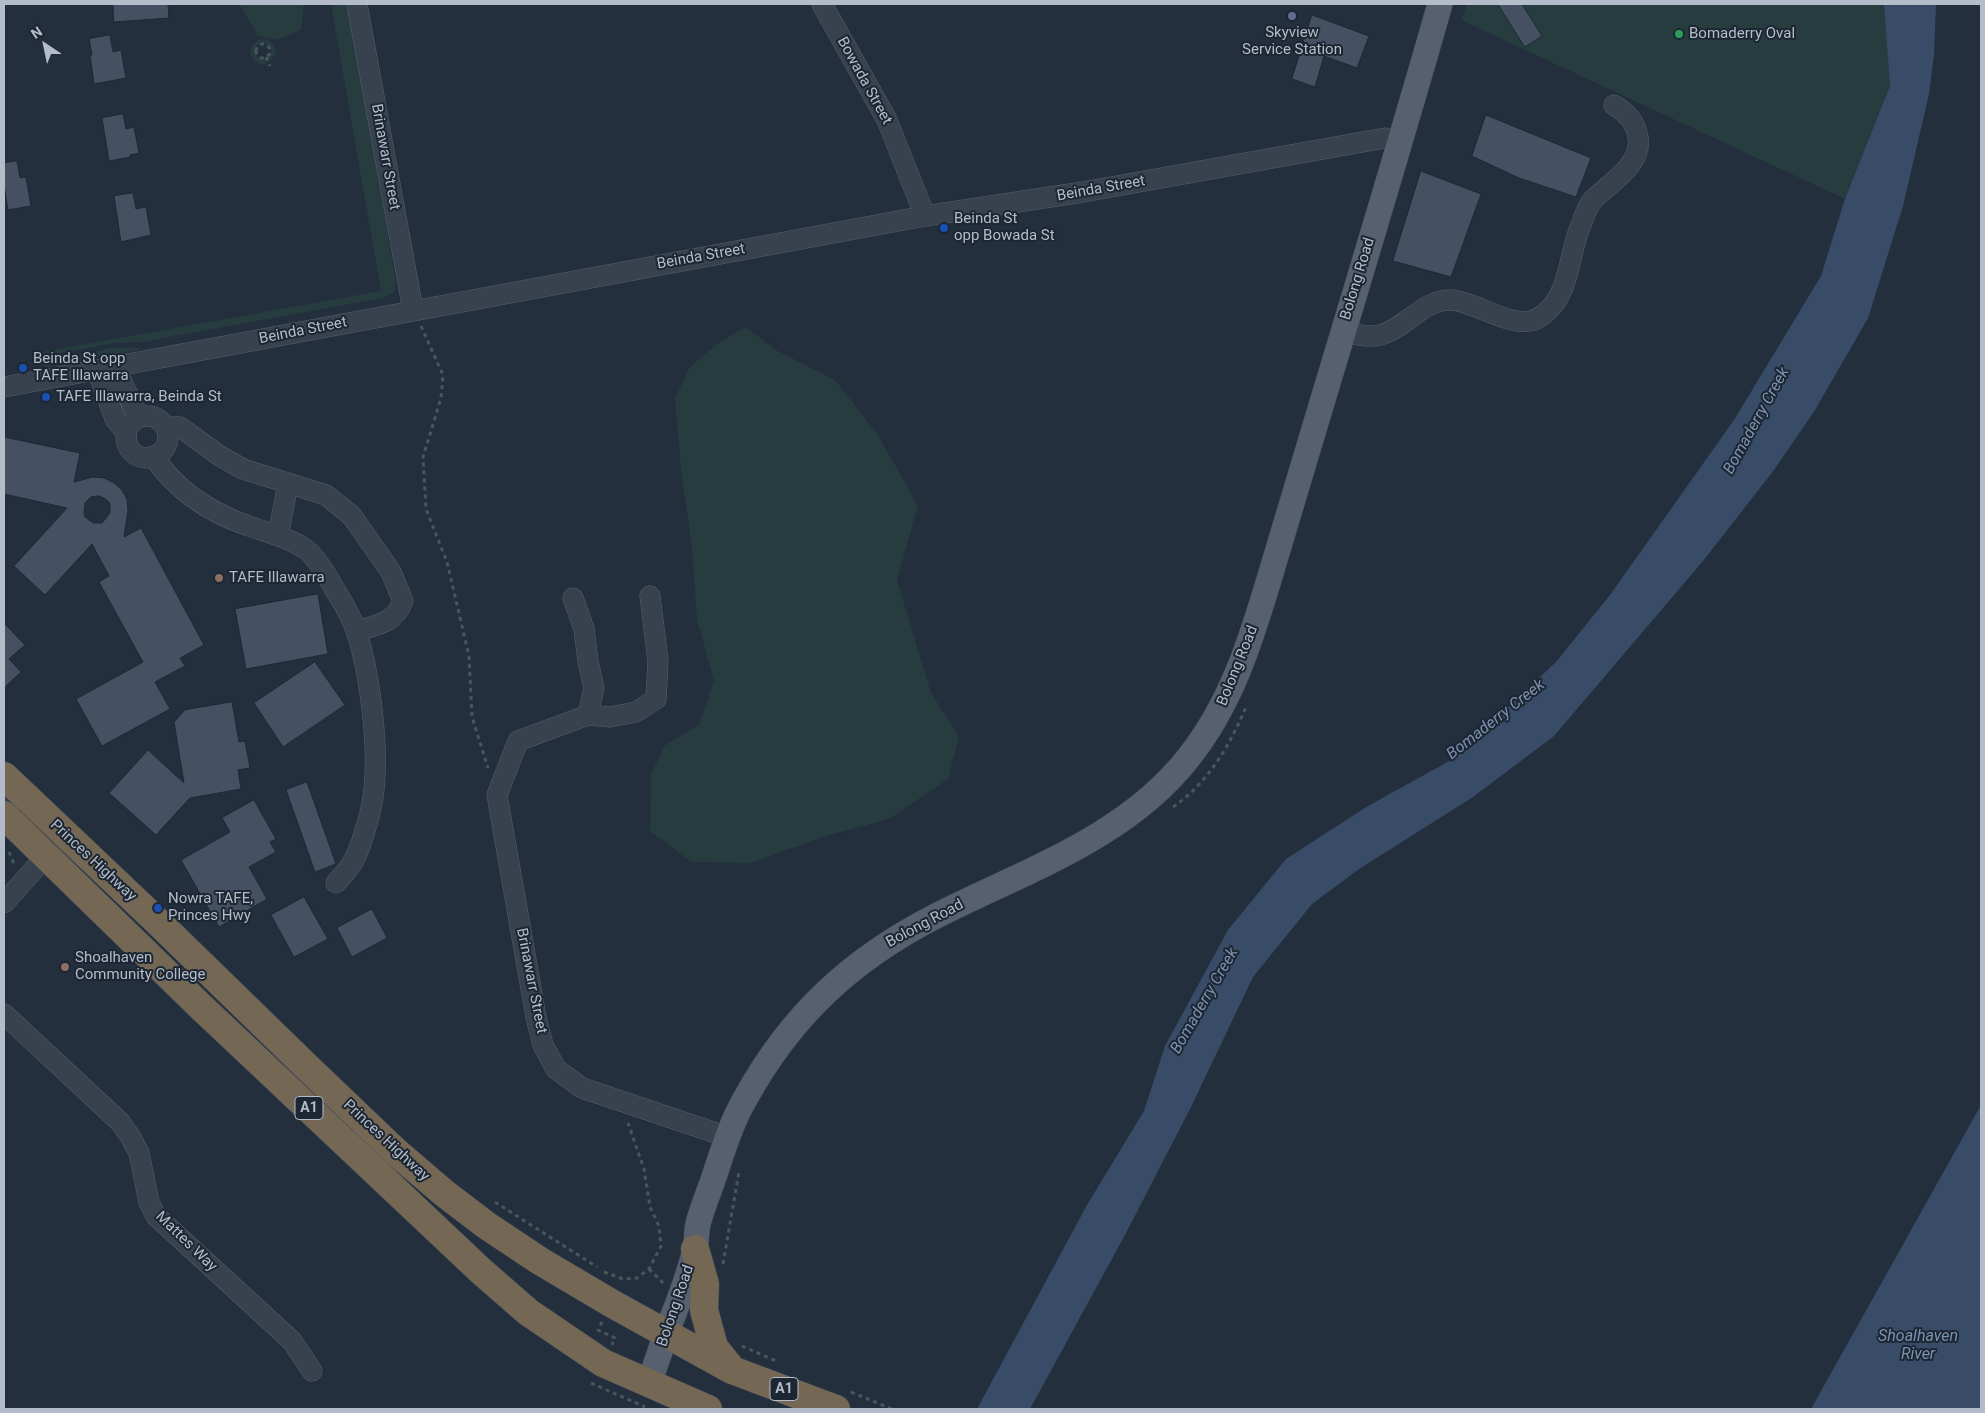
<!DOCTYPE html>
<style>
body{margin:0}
#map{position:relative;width:1985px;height:1413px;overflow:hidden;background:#242f3e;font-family:Roboto,sans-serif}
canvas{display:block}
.frame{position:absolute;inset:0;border:5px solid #b4bcc9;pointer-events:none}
.north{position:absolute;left:20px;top:20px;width:50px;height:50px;-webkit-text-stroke:4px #1d2633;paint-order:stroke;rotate:326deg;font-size:14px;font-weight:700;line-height:20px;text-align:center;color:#b4bcc9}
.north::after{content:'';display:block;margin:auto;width:18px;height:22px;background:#b4bcc9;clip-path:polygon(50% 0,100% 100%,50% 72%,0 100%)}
</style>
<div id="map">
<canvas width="1985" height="1413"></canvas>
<div class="frame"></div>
<div class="north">N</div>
</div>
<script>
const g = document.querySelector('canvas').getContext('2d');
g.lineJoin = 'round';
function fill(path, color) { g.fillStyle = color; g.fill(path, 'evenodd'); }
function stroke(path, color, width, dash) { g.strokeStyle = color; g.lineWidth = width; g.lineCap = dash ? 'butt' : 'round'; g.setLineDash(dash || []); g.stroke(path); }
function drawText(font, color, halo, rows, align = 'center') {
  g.font = font + ' Roboto,sans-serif'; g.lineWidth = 4; g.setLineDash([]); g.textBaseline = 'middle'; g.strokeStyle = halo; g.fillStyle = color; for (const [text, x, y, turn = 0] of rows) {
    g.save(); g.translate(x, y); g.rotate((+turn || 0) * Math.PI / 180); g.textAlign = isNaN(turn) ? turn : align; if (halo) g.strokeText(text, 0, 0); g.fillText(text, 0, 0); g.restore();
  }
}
fill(new Path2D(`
 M 239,4 L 304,4 L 301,30 L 276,40 L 258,36 Z
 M 331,4 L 347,4 L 374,150 L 396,285 L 395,292 L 382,298 L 142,342 L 113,343 L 36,358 L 36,353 L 381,291 Z
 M 1467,4 L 1884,4 L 1890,86 L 1845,199 L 1461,20 Z
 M 263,39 C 271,40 275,45 276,53 L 270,62 L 268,57 L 271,52 L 270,46 L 265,43 L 257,45 C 253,50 254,55 259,58 L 266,59 L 267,64 C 248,67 244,42 263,39 Z
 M 746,327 L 776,350 L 835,380 L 878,435 L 918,506 L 897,580 L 931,693 L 959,736 L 948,779 L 889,819 L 829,835 L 750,863 L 691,862 L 650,831 L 651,775 L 664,746 L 699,725 L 714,681 L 697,619 L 692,547 L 681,469 L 675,398 L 690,367 L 721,341 Z
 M 111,348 L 140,348 L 140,350 L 45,367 L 44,364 Z`), '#263c3f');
fill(new Path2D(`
 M 1884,4 L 1936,4 L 1934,55 L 1929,94 L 1903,206 L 1868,318 L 1815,410 L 1774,470 L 1703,561 L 1554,736 L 1473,797 L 1359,869 L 1312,904 L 1253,977 L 1191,1107 L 1126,1233 L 1030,1409 L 977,1409 L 1087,1205 L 1144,1111 L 1165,1046 L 1228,930 L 1286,859 L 1368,806 L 1453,759 L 1556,662 L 1610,595 L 1734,420 L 1821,276 L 1845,199 L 1890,86 Z
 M 1981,1105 L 1981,1409 L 1811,1409 Z`), '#394c67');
const building = new Path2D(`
 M 113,4 L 168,4 L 169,18 L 114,22 Z
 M 1498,4 L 1522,4 L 1542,36 L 1525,47 Z
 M 1312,15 L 1369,36 L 1357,68 L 1324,56 L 1315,87 L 1292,79 Z
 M 110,35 L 113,52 L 121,50 L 126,78 L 94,84 L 90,55 L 92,55 L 89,39 Z
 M 123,114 L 126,129 L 134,127 L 139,153 L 130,155 L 130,157 L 109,161 L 102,118 Z
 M 1486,115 L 1591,158 L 1576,197 L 1519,178 L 1472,156 Z
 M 17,161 L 20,178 L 26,177 L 31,206 L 8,210 L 4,185 L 4,163 Z
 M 1421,171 L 1481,194 L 1451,277 L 1393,261 Z
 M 133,193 L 136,209 L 146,207 L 151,235 L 121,242 L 114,196 Z
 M 4,437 L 80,453 L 74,482 L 93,477 L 104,478 L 114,483 L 122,490 L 127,499 L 128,510 L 124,537 L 141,528 L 204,645 L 180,658 L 185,666 L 155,682 L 170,709 L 102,746 L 76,699 L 143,662 L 99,582 L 109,576 L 92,544 L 45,595 L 14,566 L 67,508 L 4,494 ZM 100,496 L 108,501 L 110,504 L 110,513 L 102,523 L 93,523 L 85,517 L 84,513 L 85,503 L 91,497 Z
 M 318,594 L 328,654 L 246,669 L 235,609 Z
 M 4,623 L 25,645 L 9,659 L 21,672 L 4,688 Z
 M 315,662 L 345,705 L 283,747 L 254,703 Z
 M 232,702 L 239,742 L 245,741 L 250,768 L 238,770 L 241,789 L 190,798 L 156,835 L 109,793 L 148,750 L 184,783 L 174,722 L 185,710 Z
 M 307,782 L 336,864 L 315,872 L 286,790 Z
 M 254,800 L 276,839 L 270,842 L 276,852 L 249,867 L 267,899 L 219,927 L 181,860 L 230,832 L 222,818 Z
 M 304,897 L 328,939 L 294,957 L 271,915 Z
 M 372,909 L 387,938 L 352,957 L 337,928 Z`);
fill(building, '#455162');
stroke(building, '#1f2835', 1);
const minor = new Path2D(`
 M 357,4 L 413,310
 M 822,4 L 887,120 L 925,216
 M 1342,331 C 1353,334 1368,338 1380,335 C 1405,329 1422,300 1450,300 C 1475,301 1509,328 1534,320 C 1537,319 1541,316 1544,314 C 1571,293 1568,254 1581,225 C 1584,217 1587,207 1592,201 C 1609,183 1643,165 1638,137 C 1635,121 1627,113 1614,105
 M 115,367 L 134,408 L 141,417
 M 97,370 L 115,419 L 126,432
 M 4,387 L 925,216 L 1083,192 L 1385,138 L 1401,141
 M126 437a21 21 0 1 1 42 0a21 21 0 1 1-42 0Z
 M 165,427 L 180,427 L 220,456 L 243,469 L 326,495 L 352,516 L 391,572 L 403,601 C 395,623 377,625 356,631
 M 153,456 C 176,490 210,513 249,526 C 268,533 291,538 308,551 C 319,561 327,576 334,588 C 341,600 349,612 354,625 C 370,668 380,751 373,797 C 371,813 360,852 351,865 C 347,871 341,877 336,883
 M 278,536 L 288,484
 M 573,598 L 584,629 L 588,661 L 594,688 L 588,715 L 518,741 L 497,795 L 536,1017 L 543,1045 L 556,1069 L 582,1088 L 728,1137
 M 588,715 L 610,717 L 636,712 L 656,699 L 658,661 L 650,596
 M 4,903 L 46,856 C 45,832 27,816 11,800
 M 4,1014 L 120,1122 L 130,1136 L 139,1153 L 149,1202 L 156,1216 L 292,1341 L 312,1371`);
const major = new Path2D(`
 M 649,1384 C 656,1363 663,1342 671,1321 C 680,1298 690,1273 695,1249 C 697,1241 696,1232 698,1224 C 702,1208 709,1192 714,1177 C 723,1150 731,1123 745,1099 C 791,1015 852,959 936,916 C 1024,871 1126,838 1189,757 C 1230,705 1249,646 1268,583 C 1282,537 1295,492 1309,446 C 1353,299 1398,152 1440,4`);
const highway = new Path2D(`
 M 4,776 L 158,922 L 307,1067 L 395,1151 L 444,1193 L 486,1225 L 540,1261 L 611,1303 L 732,1370 L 836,1409
 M 4,815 L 200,1006 L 481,1271 L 528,1312 L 603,1363 L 708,1409
 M 695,1249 L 705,1284 L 704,1310 L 714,1347 L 730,1367`);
stroke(minor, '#565f6c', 21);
stroke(major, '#414a57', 26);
stroke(highway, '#434c59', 29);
stroke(new Path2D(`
 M256 51a7 7 0 1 1 14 0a7 7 0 1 1-14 0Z
 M 266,57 L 270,66
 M 421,326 L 443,375 L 441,398 L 423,457 L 426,509 L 447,562 L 469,656 L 472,717 L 488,768
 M 1173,807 C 1208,783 1230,745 1246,707
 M 9,852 L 14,864
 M 495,1202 L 597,1267
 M 723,1264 L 739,1172
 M 649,1269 L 663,1283
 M 604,1272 L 623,1279 L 637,1278 L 649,1269 L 661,1246 L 659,1226 L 650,1207 L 644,1169 L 628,1123
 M 602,1322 L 598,1330 L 615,1338 L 612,1345
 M 742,1346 L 776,1361
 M 591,1383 L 645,1407
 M 851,1392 L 892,1409`), '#44595c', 3, [4, 4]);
stroke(minor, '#38414e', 20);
stroke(major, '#56606e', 25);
stroke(highway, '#746855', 28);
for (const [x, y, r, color] of [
 [1292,16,5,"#5c6f8a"],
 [1679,34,5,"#2e9e5b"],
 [944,228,5,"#1a4fb4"],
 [23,368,5,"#1a4fb4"],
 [46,397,5,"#1a4fb4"],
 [219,578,5,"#8d6e63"],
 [158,908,5,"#1a4fb4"],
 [65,967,5,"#8d6e63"]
]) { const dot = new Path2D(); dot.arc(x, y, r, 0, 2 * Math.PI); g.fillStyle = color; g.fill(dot); stroke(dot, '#1d2633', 2); }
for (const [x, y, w] of [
 [309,1108,28],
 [784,1389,28]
]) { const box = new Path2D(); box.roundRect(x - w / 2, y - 11.5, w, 23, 4); g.fillStyle = '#1d2633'; g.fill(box); stroke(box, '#b4bcc9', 1); }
drawText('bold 14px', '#b4bcc9', null, [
 ["A1",309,1108],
 ["A1",784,1389]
]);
drawText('15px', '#b4bcc9', '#1d2633', [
 ["Skyview",1292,33,"center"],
 ["Service Station",1292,50,"center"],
 ["Bomaderry Oval",1689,34],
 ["Beinda St",954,219],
 ["opp Bowada St",954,236],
 ["Beinda St opp",33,359],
 ["TAFE Illawarra",33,376],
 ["TAFE Illawarra, Beinda St",56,397],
 ["TAFE Illawarra",229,578],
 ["Nowra TAFE,",168,899],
 ["Princes Hwy",168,916],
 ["Shoalhaven",75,958],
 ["Community College",75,975]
], 'left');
drawText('15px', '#b4bcc9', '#1d2633', [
 ["Bowada Street",864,81,61],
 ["Brinawarr Street",385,157,80],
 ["Beinda Street",1101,189,-10],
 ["Beinda Street",701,257,-10],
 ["Bolong Road",1358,279,-73],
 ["Beinda Street",303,331,-11],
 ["Bolong Road",1238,666,-68],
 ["Princes Highway",93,861,43],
 ["Bolong Road",925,924,-28],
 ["Brinawarr Street",531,981,79],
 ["Princes Highway",386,1141,43],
 ["Mattes Way",186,1242,44],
 ["Bolong Road",676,1306,-71]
]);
drawText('italic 16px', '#7c92b1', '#1d2633', [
 ["Bomaderry Creek",1757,421,-61],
 ["Bomaderry Creek",1496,720,-38],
 ["Bomaderry Creek",1205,1001,-60],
 ["Shoalhaven",1918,1337],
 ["River",1918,1355]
]);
</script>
